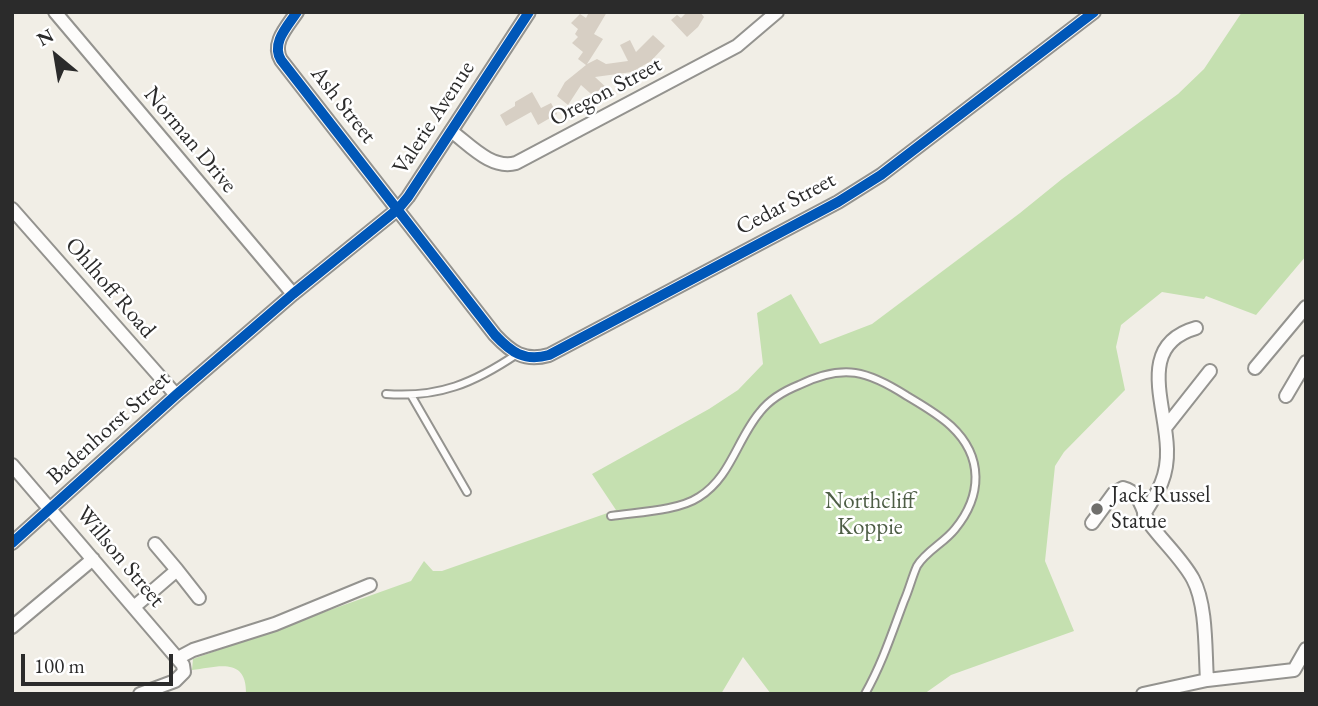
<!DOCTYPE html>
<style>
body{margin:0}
#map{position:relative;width:1318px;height:706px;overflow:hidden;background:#f1eee6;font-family:"EB Garamond",serif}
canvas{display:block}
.frame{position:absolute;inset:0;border:14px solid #2b2b2b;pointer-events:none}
.north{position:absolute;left:21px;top:21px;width:70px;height:70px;-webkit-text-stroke:5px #fff;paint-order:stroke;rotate:330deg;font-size:19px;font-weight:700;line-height:28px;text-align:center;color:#2b2b2b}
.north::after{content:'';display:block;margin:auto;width:24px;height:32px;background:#2b2b2b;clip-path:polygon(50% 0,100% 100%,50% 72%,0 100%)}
.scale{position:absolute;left:21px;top:654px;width:152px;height:32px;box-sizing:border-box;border:4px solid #2b2b2b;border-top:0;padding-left:9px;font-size:21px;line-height:24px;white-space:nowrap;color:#2b2b2b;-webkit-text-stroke:5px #fff;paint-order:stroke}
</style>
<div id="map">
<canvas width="1318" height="706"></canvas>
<div class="frame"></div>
<div class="north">N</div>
<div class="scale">100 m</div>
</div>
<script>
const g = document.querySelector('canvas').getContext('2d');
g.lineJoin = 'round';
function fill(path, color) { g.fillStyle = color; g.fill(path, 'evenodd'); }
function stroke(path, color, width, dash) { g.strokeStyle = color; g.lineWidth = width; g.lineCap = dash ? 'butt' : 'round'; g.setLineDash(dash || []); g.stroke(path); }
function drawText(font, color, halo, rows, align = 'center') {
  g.font = font + ' "EB Garamond",serif'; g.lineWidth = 5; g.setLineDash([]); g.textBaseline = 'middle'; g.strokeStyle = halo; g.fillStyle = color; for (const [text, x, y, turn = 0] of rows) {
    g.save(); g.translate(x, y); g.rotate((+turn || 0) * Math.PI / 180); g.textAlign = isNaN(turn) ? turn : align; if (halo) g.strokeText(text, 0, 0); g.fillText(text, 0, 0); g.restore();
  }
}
fill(new Path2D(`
 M 1242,12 L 1306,12 L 1306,256 L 1256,315 L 1206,296 L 1204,299 L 1162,292 L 1121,325 L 1116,347 L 1125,390 L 1064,452 L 1055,466 L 1045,561 L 1074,631 L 951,675 L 924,694 L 771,694 L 743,657 L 721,694 L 246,694 C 247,656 217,667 192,670 L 193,659 L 411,581 L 424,561 L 433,571 L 442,571 L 616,510 L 592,474 L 709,409 L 738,390 L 763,364 L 757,313 L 791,294 L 820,344 L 872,324 L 1020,213 L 1062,179 L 1178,94 L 1204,69 Z`), '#c5e0b0');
fill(new Path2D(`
 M 589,12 L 607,12 L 594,34 L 603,39 L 587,64 L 597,59 L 606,64 L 628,61 L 620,45 L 630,40 L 636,52 L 653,35 L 665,46 L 651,61 L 632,72 L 595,77 L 609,90 L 599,101 L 581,85 L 568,105 L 557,96 L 565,82 L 586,65 L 578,59 L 583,52 L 572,43 L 578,37 L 575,34 L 578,29 L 571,23 L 580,14 L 586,18 Z
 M 687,12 L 700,12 L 704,17 L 698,27 L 687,37 L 671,20 L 677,15 L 681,18 Z
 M 532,92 L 541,108 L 551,103 L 557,114 L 538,125 L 531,112 L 506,126 L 500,115 L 515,106 L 515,102 Z`), '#d7cfc4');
const lane = new Path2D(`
 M 386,394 C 439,398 474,383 517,354
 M 411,395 L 467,492
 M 611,516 C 637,512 678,511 699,497 C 731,477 737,439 760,412 C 770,399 784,391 799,385 C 844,363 868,371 907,396 C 922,405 938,414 951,426 C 984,457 982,496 955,529 C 944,543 926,551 917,566 C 912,577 909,590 904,601 C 892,633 882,664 865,694`);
const street = new Path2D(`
 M 55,12 L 293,294
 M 297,12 C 287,27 271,43 281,60 L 495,335 C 511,352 524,362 549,355 L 838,202 L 881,175 L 1094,12
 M 451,131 C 469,144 491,170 516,163 L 737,46 L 777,12
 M 12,209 L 176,395
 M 1255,368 L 1306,307
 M 1286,396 L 1306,362
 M 1165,428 L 1210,371
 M 12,465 L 183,665 L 184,672 L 175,681 L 140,694
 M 1144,514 C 1158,492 1168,477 1167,449 C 1166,404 1136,345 1196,328
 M 1092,523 L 1114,493 L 1123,488 C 1142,493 1141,510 1150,524 C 1164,543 1182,559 1193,579 C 1207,605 1205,651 1207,680
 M 12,543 L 176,395 L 293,294 L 398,209 L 408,197 L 529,12
 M 155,544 L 177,570
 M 134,607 L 177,570 L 199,598
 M 12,627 L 93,559
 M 178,658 L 193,650 L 275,624 L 370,585
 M 1294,670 L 1306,649
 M 1143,694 L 1207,680 L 1294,670`);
stroke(lane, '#94938f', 10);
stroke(street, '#94938f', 16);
stroke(lane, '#fdfcfb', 6);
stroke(street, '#fdfcfb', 12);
stroke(new Path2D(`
 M 297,12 C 287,27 271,43 281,60 L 495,335 C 511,352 524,362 549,355 L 838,202 L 881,175 L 1094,12
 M 12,543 L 176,395 L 293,294 L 398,209 L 408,197 L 529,12`), '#0057b8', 10);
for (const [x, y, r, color] of [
 [1097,509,7,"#706f6c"]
]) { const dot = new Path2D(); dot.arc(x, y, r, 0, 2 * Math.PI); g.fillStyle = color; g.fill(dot); stroke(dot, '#fff', 2.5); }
drawText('23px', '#2b2b2b', '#fff', [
 ["Oregon Street",606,92,-28],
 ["Ash Street",343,105,52],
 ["Valerie Avenue",434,118,-57],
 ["Norman Drive",190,140,50],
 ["Cedar Street",786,204,-28],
 ["Ohlhoff Road",110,288,49],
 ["Badenhorst Street",109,428,-42],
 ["Willson Street",120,557,50]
]);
drawText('23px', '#2b2b2b', '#fff', [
 ["Jack Russel",1111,496],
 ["Statue",1111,522]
], 'left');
drawText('23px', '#4e5e46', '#fff', [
 ["Northcliff",870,502],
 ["Koppie",870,528]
]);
</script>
